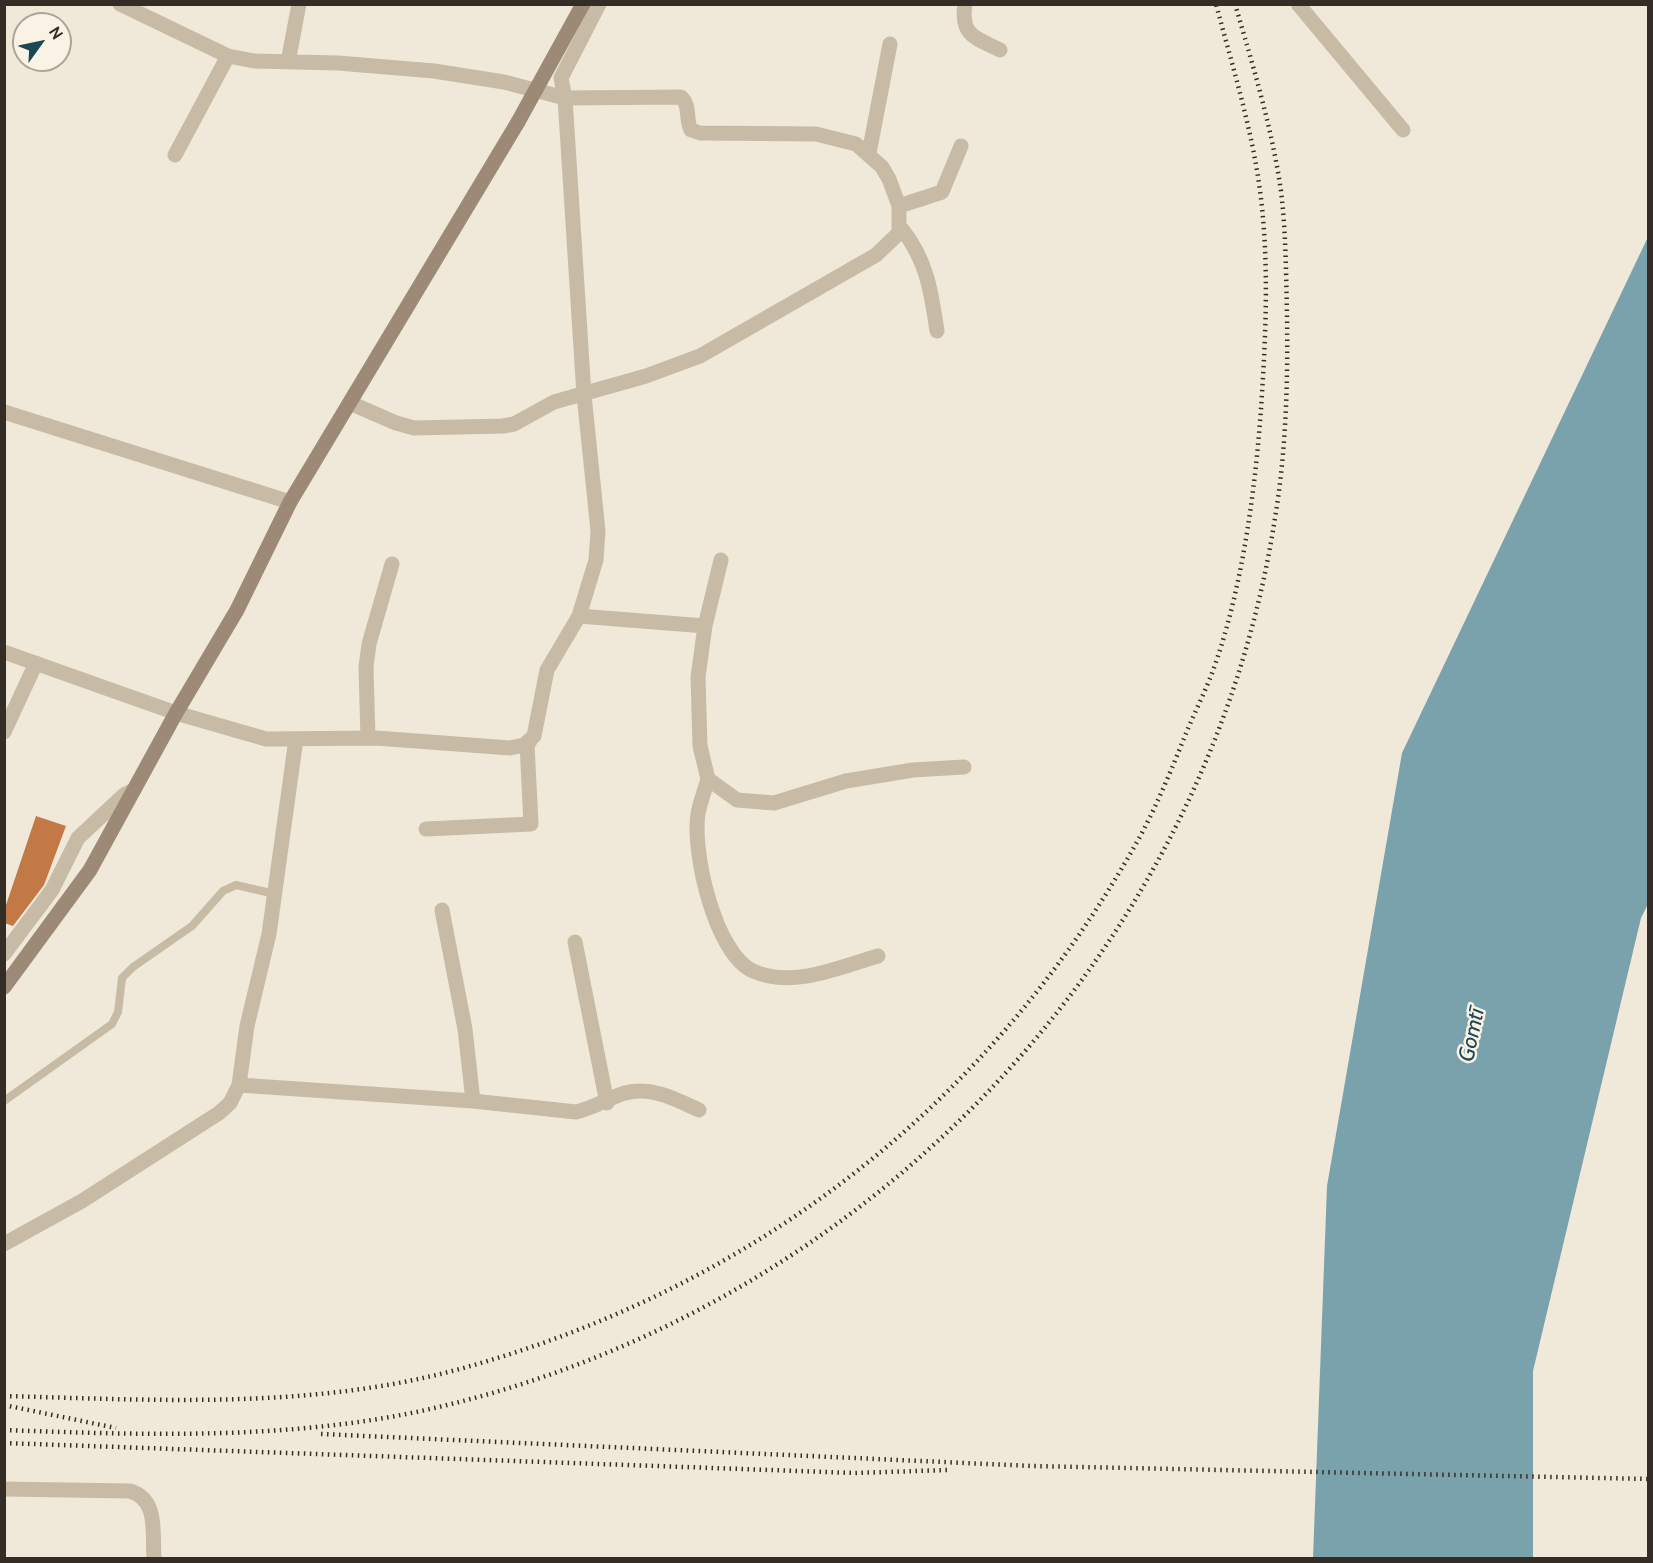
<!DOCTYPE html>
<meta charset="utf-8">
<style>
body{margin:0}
#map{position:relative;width:1653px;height:1563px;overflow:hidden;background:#f0e9d9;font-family:Cabin,sans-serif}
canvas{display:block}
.frame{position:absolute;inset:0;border:6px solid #342d26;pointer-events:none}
.north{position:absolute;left:12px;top:12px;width:60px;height:60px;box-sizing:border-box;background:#f8f3e5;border:2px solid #aaa499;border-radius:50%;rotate:57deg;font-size:16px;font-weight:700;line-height:24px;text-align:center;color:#342d26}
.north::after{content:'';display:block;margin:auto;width:21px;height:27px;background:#1d4754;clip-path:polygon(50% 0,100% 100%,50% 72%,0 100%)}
</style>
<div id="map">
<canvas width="1653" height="1563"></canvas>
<div class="frame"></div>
<div class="north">N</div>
</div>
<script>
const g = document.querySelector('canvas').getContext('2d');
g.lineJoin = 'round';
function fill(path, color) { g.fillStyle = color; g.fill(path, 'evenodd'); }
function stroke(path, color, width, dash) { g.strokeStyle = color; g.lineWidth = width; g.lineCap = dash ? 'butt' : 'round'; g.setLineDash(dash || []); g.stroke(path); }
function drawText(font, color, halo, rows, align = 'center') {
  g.font = font + ' Cabin,sans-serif'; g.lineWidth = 5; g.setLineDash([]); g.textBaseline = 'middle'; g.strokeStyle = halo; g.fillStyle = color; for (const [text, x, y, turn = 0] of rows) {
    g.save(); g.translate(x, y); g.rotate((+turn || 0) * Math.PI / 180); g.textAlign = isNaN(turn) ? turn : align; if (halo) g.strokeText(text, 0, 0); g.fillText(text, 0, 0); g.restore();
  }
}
fill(new Path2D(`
 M 1648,237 L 1648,904 L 1641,918 L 1533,1371 L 1533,1558 L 1313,1558 L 1327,1186 L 1402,753 Z`), '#79a2ad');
fill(new Path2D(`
 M 36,816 L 66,826 L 44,885 L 13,926 L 4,923 L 4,911 Z`), '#c37945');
stroke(new Path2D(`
 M 4,1101 L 112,1024 L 118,1012 L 122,978 L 133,967 L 192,926 L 223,891 L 236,885 L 275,894`), '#c8bba6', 8);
stroke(new Path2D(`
 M 120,4 L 228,56 L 254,61 L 338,63 L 434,71 L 504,82 L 565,98 L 681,97 C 691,106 685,119 691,130 L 700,133 L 816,134 L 856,144 L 882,167 L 889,179 L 899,206 L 899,233 L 876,255 L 700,356 L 646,376 L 554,402 L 514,424 L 503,426 L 414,428 L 396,423 L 350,403
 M 965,4 C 960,36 976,38 1000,50
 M 1298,4 L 1403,130
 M 288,62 L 299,4
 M 869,153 L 890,44
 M 175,155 L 228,56
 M 899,206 L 942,192 L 961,146
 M 901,228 C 927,260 931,291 937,331
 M 4,412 L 290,502
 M 721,560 L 705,626 L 698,677 L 700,746 L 708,779 L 737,800 L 774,803 L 846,781 L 913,770 L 964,767
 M 579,616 L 705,626
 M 4,652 L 176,713 L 266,739 L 376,738 L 510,748 L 524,745 L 534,736 L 547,670 L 579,616 L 596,560 L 598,531 L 584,395 L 565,98 L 561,78 L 599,4
 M 4,732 L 36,663
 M 368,738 L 366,667 L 369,644 L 392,564
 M 708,779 C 705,790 700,802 698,814 C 692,852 715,954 753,971 C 792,989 840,967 878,956
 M 426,829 L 531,824 L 527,744 L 530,741
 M 442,910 L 465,1029 L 473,1101
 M 575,942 L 607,1103
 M 4,954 L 52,890 L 78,838 L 124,795 L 134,790
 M 239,1085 L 473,1101 L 576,1112 C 594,1108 608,1098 625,1093 C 652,1086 675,1099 699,1110
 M 4,1244 L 82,1201 L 219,1113 L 230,1103 L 239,1085 L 247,1026 L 269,934 L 296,739
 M 4,1489 L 130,1491 C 159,1500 152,1532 154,1558`), '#c8bba6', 15);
stroke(new Path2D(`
 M 4,987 L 90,870 L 176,713 L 237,610 L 290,502 L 518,122`), '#9c8a77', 15);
stroke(new Path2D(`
 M 4,1396 C 160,1400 315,1410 467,1367 C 756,1286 990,1104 1137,842 C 1157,806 1172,768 1187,731 C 1197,707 1209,684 1217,659 C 1243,581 1255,491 1261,409 C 1266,333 1270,252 1258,177 C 1249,119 1231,61 1216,4
 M 4,1405 L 116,1428
 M 4,1430 C 143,1435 284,1440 421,1411 C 855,1317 1207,959 1275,518 C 1286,452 1288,382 1287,315 C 1286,274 1286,232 1281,191 C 1272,128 1253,66 1235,4
 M 321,1434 L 1032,1466 L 1648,1479
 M 4,1443 L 855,1473 L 948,1470`), '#342d26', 4.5, [1.5, 4.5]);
stroke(new Path2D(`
 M 518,122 L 583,4`), '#9c8a77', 15);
drawText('italic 22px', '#1d4754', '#f8f3e5', [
 ["Gomtī",1472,1035,-78]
]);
</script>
